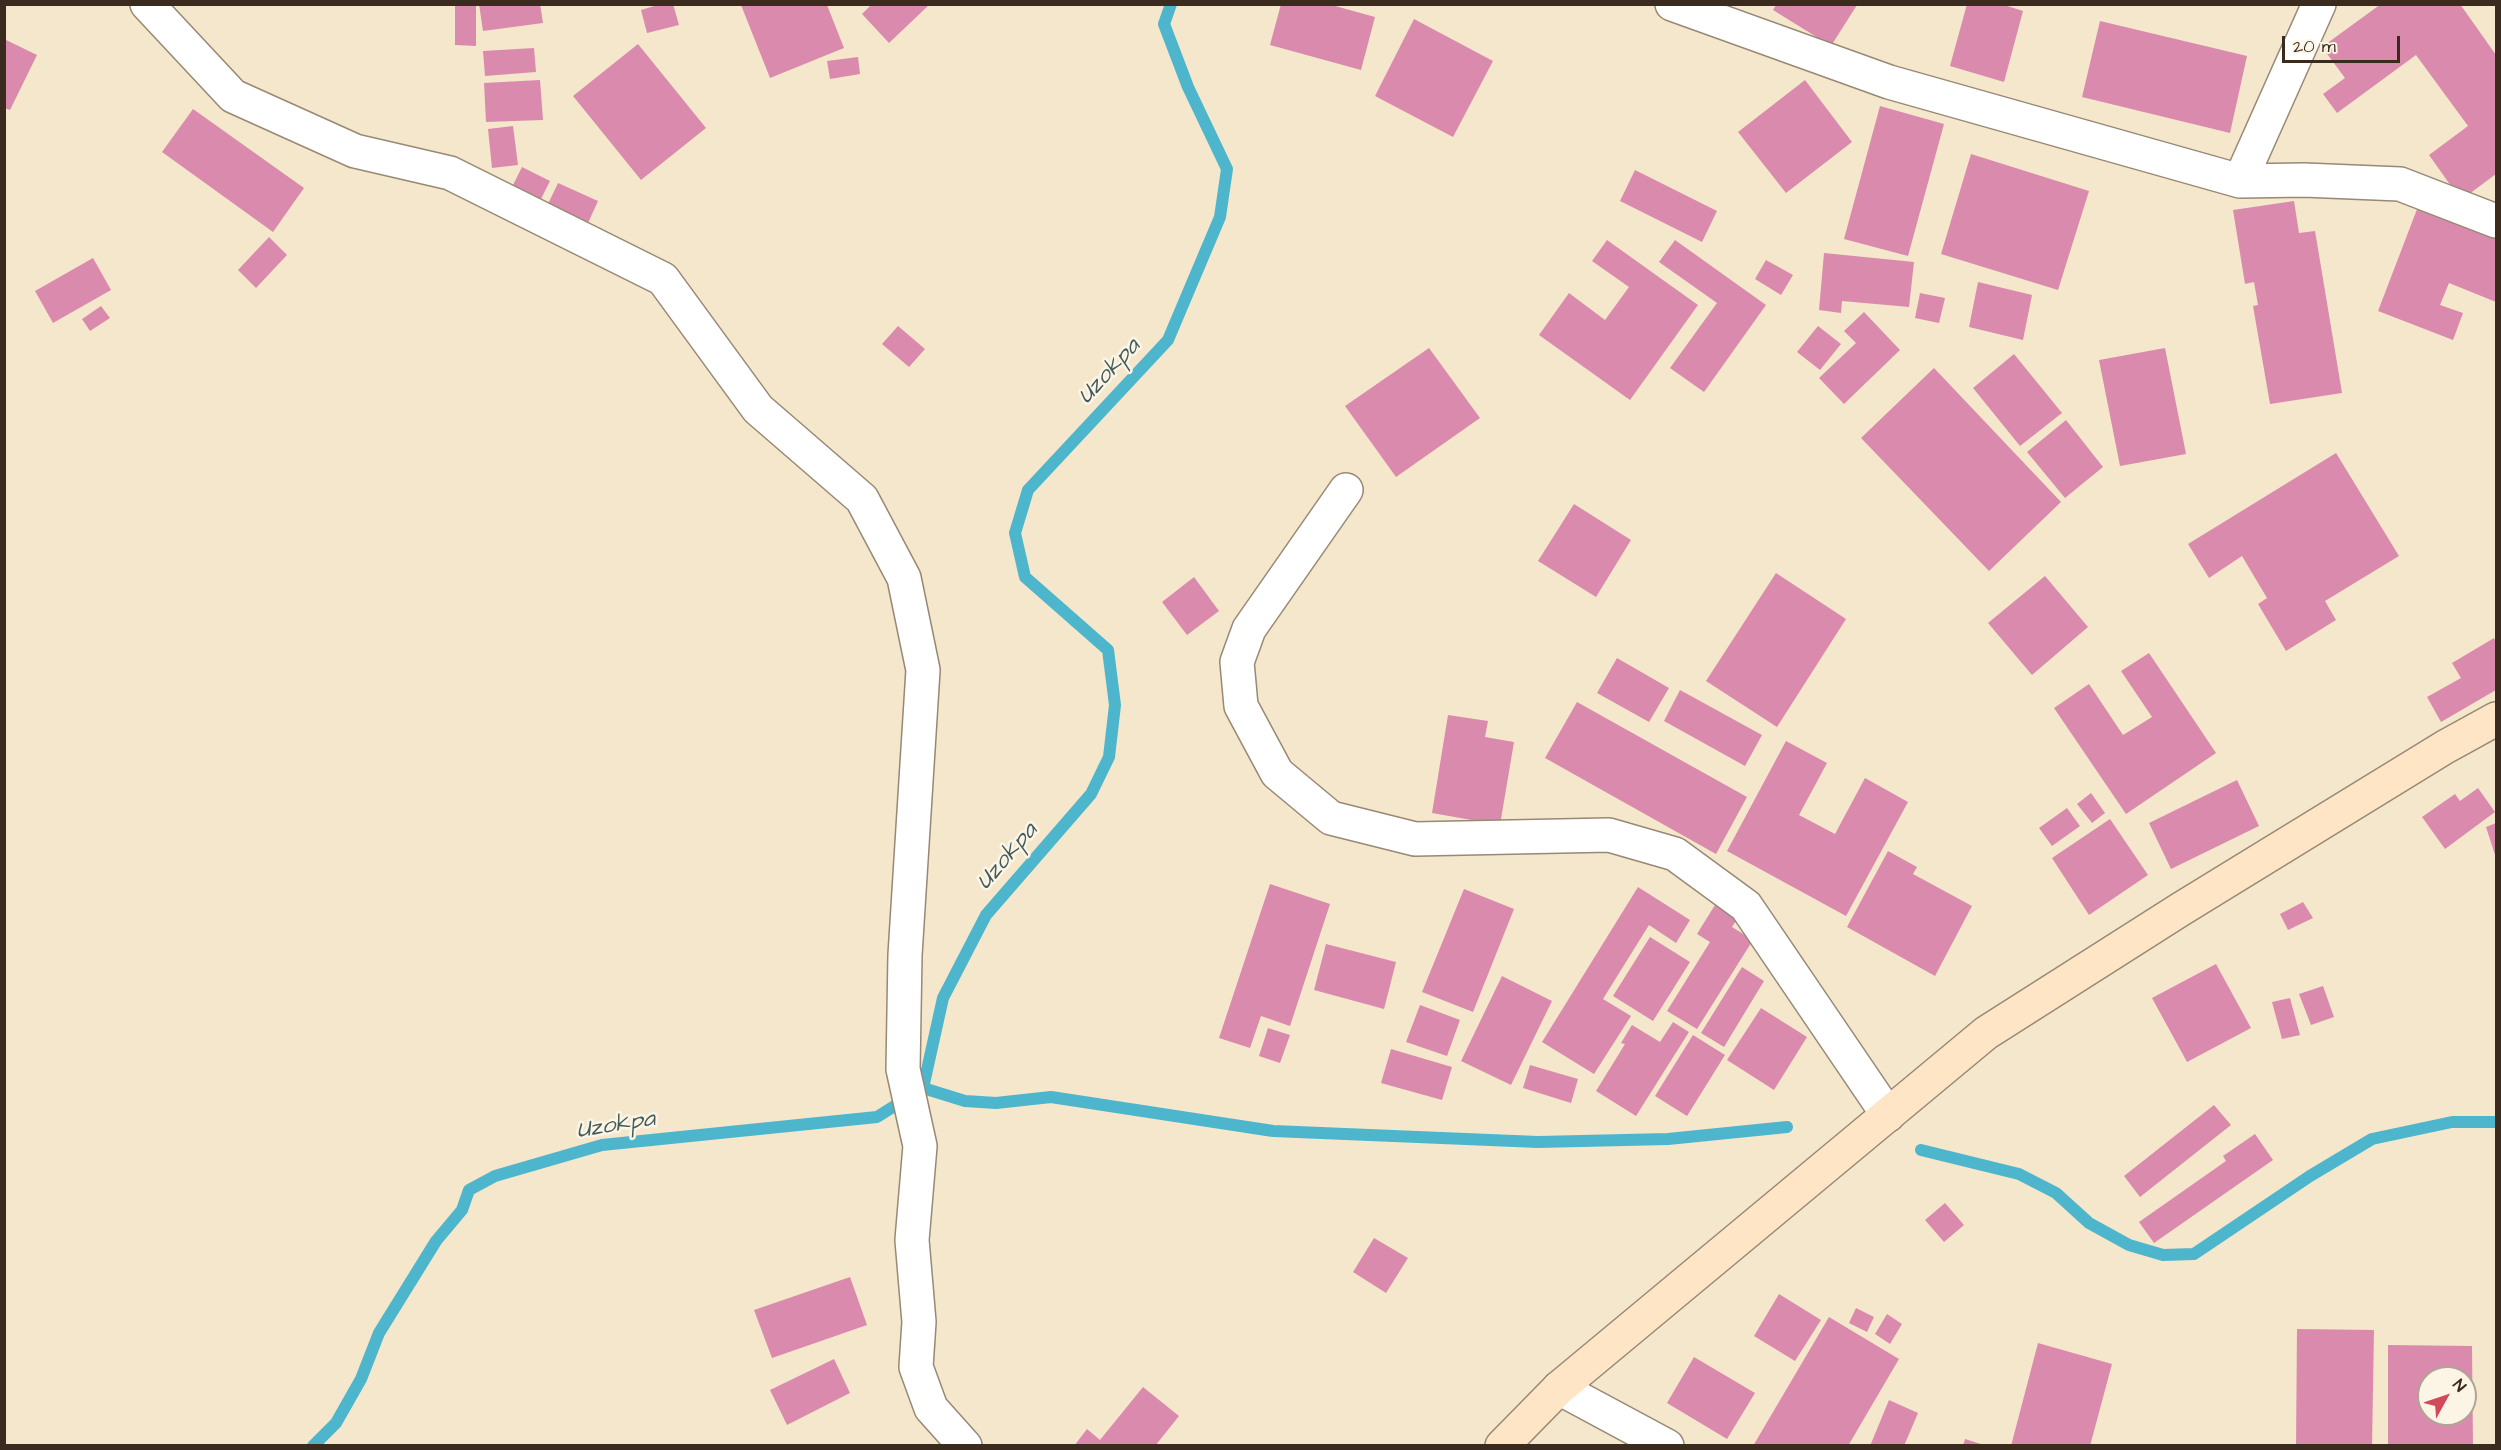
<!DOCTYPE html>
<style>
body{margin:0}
#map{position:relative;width:2501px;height:1450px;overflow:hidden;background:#f4e7cc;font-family:"Architects Daughter",sans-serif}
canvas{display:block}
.frame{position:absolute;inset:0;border:6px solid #3b2a1e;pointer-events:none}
.north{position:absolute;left:2417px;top:1366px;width:60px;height:60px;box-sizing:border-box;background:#fcf5e5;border:2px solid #afa495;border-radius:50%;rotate:50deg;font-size:16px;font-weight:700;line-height:24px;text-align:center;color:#3b2a1e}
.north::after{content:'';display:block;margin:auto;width:21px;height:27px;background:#d1495b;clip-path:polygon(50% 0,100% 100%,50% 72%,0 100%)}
.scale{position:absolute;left:2282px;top:36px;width:118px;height:27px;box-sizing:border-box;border:3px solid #3b2a1e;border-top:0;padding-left:8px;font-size:18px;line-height:21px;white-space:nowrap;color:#3b2a1e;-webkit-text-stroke:4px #fcf5e5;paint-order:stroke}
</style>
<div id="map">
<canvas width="2501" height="1450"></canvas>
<div class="frame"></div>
<div class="north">N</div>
<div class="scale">20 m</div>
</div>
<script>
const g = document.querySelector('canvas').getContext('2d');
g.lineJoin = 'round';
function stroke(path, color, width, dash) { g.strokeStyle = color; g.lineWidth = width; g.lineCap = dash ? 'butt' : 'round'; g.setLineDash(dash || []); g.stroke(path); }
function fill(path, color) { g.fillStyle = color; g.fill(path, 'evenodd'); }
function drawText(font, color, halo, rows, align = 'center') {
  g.font = font + ' "Architects Daughter",sans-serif'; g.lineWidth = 5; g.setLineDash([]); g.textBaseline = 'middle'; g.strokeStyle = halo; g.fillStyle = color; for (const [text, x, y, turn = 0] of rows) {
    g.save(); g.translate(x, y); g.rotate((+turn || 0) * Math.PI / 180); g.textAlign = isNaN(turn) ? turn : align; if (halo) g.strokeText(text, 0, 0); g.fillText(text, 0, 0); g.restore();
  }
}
stroke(new Path2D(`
 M 923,1088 L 965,1101 L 996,1103 L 1051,1097 L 1273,1131 L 1538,1142 L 1668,1139 L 1787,1127
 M 1921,1150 L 2019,1174 L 2056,1193 L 2089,1223 L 2129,1245 L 2163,1255 L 2194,1254 L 2310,1176 L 2372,1139 L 2452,1122 L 2496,1122
 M 313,1446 L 336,1423 L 361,1379 L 379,1333 L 436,1241 L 462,1210 L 469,1190 L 495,1176 L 602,1145 L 877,1117 L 923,1088 L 943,998 L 986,915 L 1091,794 L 1109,757 L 1115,705 L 1108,650 L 1025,577 L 1015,533 L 1028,490 L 1168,340 L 1220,217 L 1227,169 L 1188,87 L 1164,24 L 1171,4`), '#4eb6cc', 12);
fill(new Path2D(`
 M 479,4 L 540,4 L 543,23 L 483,31 Z
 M 661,4 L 673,4 L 679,25 L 647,33 L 641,10 Z
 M 872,4 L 930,4 L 889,43 L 862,14 Z
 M 1281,4 L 1328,4 L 1375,17 L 1361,70 L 1270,45 Z
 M 1967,4 L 2001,4 L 2023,11 L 2004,82 L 1950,66 Z
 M 2381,4 L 2460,4 L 2496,55 L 2496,174 L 2461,200 L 2429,155 L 2468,126 L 2416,55 L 2337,113 L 2323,94 L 2345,78 L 2322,47 Z
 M 741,5 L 827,5 L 844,48 L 770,78 Z
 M 1776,5 L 1857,5 L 1831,46 L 1773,10 Z
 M 455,6 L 476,6 L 476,46 L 455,45 Z
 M 1414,19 L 1493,61 L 1453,137 L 1375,96 Z
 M 2100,21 L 2247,56 L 2230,133 L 2082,97 Z
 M 4,39 L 37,55 L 10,110 L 4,108 Z
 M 638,44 L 706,128 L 641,180 L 573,96 Z
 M 534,48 L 536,72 L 485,76 L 483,51 Z
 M 858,57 L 860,74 L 830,79 L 827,61 Z
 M 540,80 L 543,120 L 486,122 L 484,83 Z
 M 1805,80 L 1852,142 L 1786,193 L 1738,132 Z
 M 1880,106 L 1944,124 L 1908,256 L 1844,239 Z
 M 193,109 L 304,188 L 273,232 L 162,152 Z
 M 513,126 L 518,165 L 492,168 L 488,129 Z
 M 1971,154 L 2089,191 L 2058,290 L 1941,254 Z
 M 522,167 L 550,181 L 541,199 L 513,185 Z
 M 1635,170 L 1717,211 L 1702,242 L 1620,201 Z
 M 558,183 L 598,201 L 588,223 L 548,204 Z
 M 2294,201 L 2299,233 L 2315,231 L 2342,393 L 2270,404 L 2253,306 L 2258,305 L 2254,282 L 2245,284 L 2233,210 Z
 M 2419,204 L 2496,234 L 2496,302 L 2449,283 L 2440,305 L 2463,313 L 2453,340 L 2378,311 Z
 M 269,237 L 287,255 L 256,288 L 238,270 Z
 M 1607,240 L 1698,305 L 1630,400 L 1539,335 L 1569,293 L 1605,320 L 1629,287 L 1592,261 Z
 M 1675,240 L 1766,305 L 1704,392 L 1670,368 L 1717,303 L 1659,262 Z
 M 1824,253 L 1914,262 L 1909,307 L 1842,301 L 1841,313 L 1819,310 Z
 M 93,258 L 111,290 L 53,323 L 35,291 Z
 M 1766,260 L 1793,275 L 1781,295 L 1755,279 Z
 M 1978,282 L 2032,295 L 2023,340 L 1969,327 Z
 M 1920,293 L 1945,298 L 1939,323 L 1915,318 Z
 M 101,306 L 110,318 L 90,331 L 82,319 Z
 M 1864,312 L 1900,350 L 1844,404 L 1819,378 L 1856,343 L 1844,331 Z
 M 898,326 L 925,349 L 909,367 L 882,344 Z
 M 1818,326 L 1841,344 L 1820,370 L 1797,352 Z
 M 1429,348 L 1480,418 L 1396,477 L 1345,406 Z
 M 2165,348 L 2186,454 L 2120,466 L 2099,360 Z
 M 2014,354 L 2062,413 L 2020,446 L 1973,388 Z
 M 1934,368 L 2061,502 L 1989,571 L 1861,438 Z
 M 2066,420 L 2103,467 L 2065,498 L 2027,452 Z
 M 2336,453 L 2399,556 L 2325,601 L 2336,620 L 2286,651 L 2258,604 L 2267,598 L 2242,556 L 2209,578 L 2188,544 Z
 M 1574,504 L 1631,540 L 1596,597 L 1538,561 Z
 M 1776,573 L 1846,619 L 1777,727 L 1706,681 Z
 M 2045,576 L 2088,627 L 2032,675 L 1988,623 Z
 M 1194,577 L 1219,611 L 1187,635 L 1162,602 Z
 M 2494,638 L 2496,643 L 2496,690 L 2441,722 L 2427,697 L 2461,678 L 2452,663 Z
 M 2149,653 L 2216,753 L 2126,814 L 2054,708 L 2089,684 L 2123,735 L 2152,717 L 2121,671 Z
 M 1617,658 L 1669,688 L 1649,722 L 1597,693 Z
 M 1680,690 L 1762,735 L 1745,766 L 1664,721 Z
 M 1577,702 L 1747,797 L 1716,854 L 1545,758 Z
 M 1448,715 L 1488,721 L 1485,737 L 1514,742 L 1500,825 L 1432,813 Z
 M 1786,741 L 1827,763 L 1799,815 L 1835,834 L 1865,778 L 1908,802 L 1846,916 L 1727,851 Z
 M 2237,780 L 2259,826 L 2171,869 L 2149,823 Z
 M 2478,788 L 2495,812 L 2445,849 L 2422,817 L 2455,794 L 2460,801 Z
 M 2091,793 L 2105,813 L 2092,823 L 2077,804 Z
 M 2067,808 L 2080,826 L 2052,846 L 2039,828 Z
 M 2110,819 L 2148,875 L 2089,915 L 2052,858 Z
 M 2496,823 L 2496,858 L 2486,827 Z
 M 1888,851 L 1917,867 L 1913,874 L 1972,906 L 1935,976 L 1847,927 Z
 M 1270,884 L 1330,904 L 1290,1026 L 1261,1016 L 1250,1048 L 1219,1038 Z
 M 1638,887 L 1690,920 L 1676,943 L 1649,925 L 1603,999 L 1631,1016 L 1594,1074 L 1542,1042 Z
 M 1464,889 L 1514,909 L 1473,1012 L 1422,992 Z
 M 2303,902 L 2313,918 L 2288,930 L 2280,914 Z
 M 1715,905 L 1737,919 L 1732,927 L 1753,940 L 1697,1029 L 1667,1011 L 1710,942 L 1697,934 Z
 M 1650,937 L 1690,962 L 1653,1021 L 1613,996 Z
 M 1326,944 L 1396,962 L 1384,1009 L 1314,990 Z
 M 2216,964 L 2251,1028 L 2187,1062 L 2152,998 Z
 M 1742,967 L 1764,981 L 1724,1047 L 1701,1033 Z
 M 1502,976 L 1552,1001 L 1511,1085 L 1461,1061 Z
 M 2323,986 L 2334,1017 L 2311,1025 L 2299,994 Z
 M 2290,998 L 2300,1035 L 2282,1039 L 2272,1002 Z
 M 1420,1005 L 1460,1020 L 1447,1056 L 1406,1042 Z
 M 1761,1008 L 1807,1037 L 1774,1090 L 1727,1060 Z
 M 1673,1022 L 1689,1032 L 1636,1116 L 1596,1091 L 1625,1044 L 1621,1043 L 1632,1025 L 1660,1042 Z
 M 1268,1028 L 1290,1035 L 1280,1063 L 1259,1056 Z
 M 1693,1035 L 1725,1055 L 1687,1116 L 1655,1096 Z
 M 1391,1049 L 1452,1067 L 1442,1100 L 1381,1083 Z
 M 1530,1065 L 1578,1079 L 1571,1103 L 1523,1088 Z
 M 2214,1105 L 2231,1125 L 2140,1197 L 2124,1176 Z
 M 2255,1134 L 2273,1160 L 2154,1243 L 2139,1222 L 2226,1161 L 2223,1156 Z
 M 1945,1203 L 1964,1225 L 1944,1242 L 1925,1220 Z
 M 1374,1238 L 1408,1258 L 1386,1293 L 1353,1272 Z
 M 850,1277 L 867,1325 L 772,1358 L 754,1310 Z
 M 1779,1294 L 1821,1320 L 1795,1361 L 1754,1336 Z
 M 1856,1308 L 1874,1317 L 1867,1332 L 1849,1323 Z
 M 1887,1314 L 1902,1324 L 1890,1344 L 1875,1334 Z
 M 1829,1317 L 1899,1359 L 1848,1446 L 1753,1446 Z
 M 2297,1329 L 2374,1330 L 2372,1446 L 2296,1446 Z
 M 2038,1343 L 2112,1364 L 2090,1446 L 2011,1446 Z
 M 2388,1345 L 2472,1346 L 2473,1446 L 2388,1446 ZM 2429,1378 L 2465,1378 L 2465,1414 L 2429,1414 Z
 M 1694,1357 L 1755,1393 L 1727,1439 L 1667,1403 Z
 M 834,1359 L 850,1393 L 787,1425 L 770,1390 Z
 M 1143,1387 L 1179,1416 L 1155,1446 L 1074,1446 L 1087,1429 L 1100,1440 Z
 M 1889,1400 L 1918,1413 L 1904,1446 L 1870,1446 Z
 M 1965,1439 L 1984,1445 L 1984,1446 L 1963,1446 Z`), '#da8bad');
const street = new Path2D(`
 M 147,4 L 233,96 L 355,151 L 450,173 L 663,279 L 758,409 L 862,499 L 904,578 L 923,670 L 905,955 L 903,1069 L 920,1146 L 912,1240 L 919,1322 L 916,1367 L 931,1408 L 965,1446
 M 1672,4 L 1889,82 L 2240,181 L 2304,180 L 2400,184 L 2496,221
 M 2240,181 L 2319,4
 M 1346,490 L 1249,629 L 1237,662 L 1241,706 L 1277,773 L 1331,818 L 1415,839 L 1609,835 L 1675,854 L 1746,906 L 1888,1115
 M 1559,1388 L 1667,1446`);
const secondary = new Path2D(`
 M 1502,1446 L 1559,1388 L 1986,1033 L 2181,909 L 2445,747 L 2496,719`);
stroke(street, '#988875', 36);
stroke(secondary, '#988875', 36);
stroke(street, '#fff', 33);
stroke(secondary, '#fee5c5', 33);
drawText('italic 24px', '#425b5b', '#fcf5e5', [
 ["Uzokpa",1110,372,-47],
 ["Uzokpa",1008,857,-49],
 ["Uzokpa",616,1126,-9]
]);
</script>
